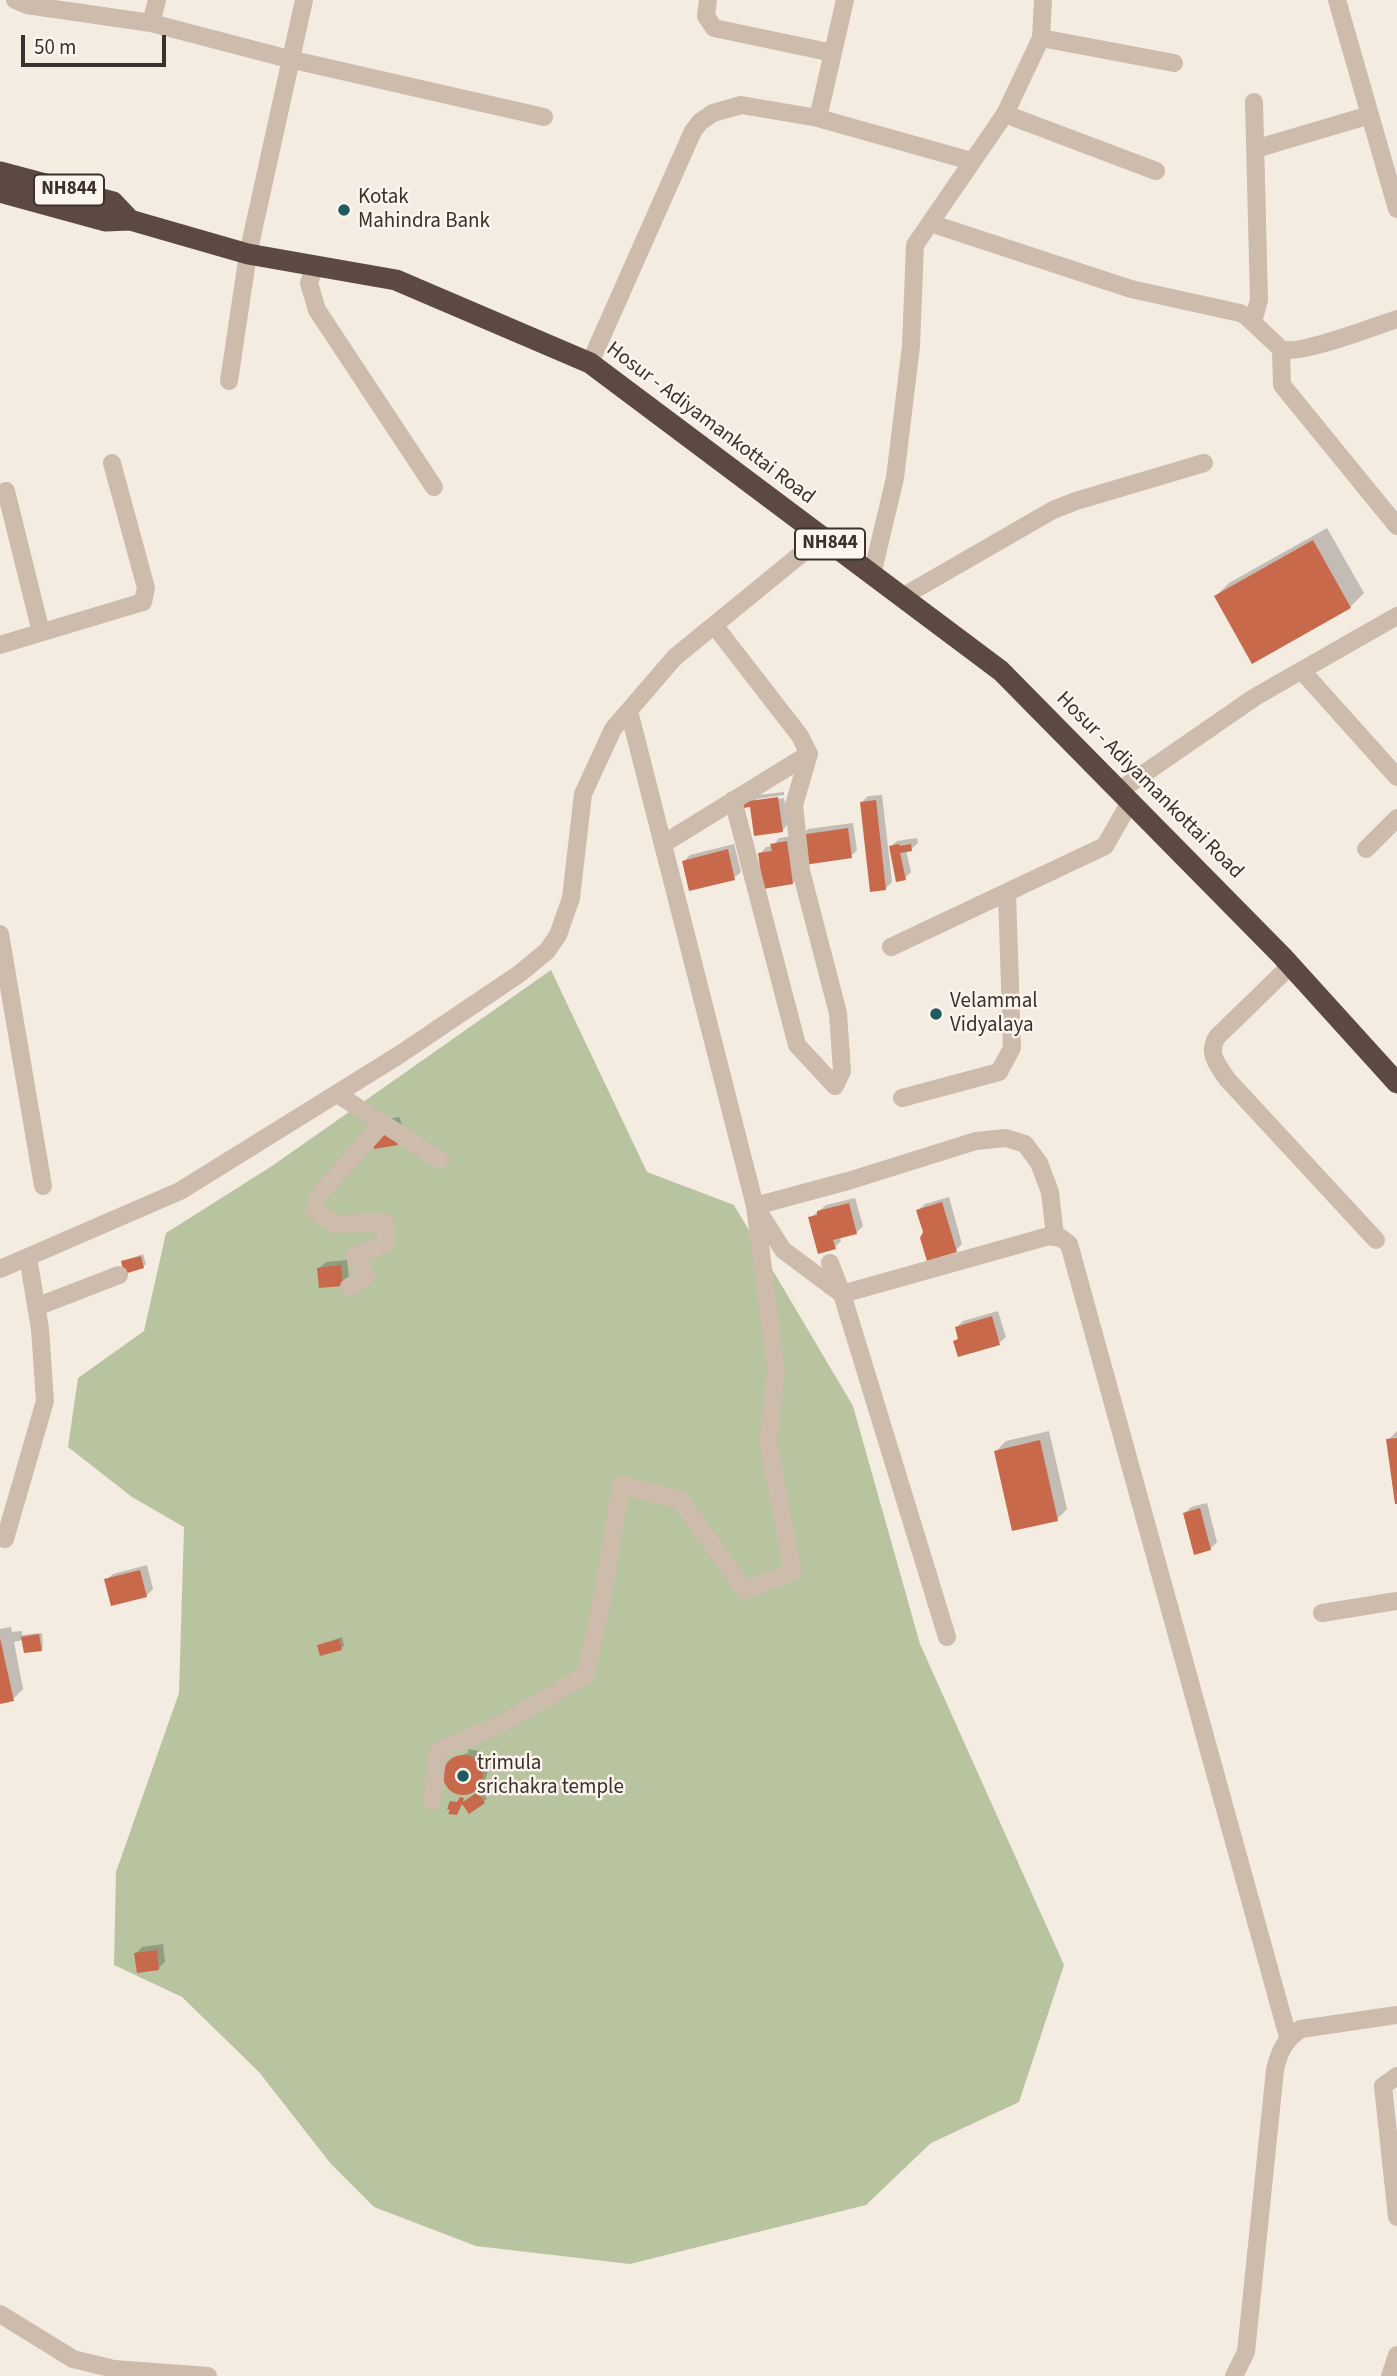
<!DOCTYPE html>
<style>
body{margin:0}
#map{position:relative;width:1397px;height:2376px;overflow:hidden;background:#f4ebe1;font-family:"Source Sans 3",sans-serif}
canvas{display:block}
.scale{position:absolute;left:21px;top:35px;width:145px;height:32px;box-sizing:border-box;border:4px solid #3b302b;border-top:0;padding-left:9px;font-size:21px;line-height:24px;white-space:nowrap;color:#3b302b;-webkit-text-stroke:5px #fbf5ee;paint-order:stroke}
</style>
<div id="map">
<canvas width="1397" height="2376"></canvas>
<div class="scale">50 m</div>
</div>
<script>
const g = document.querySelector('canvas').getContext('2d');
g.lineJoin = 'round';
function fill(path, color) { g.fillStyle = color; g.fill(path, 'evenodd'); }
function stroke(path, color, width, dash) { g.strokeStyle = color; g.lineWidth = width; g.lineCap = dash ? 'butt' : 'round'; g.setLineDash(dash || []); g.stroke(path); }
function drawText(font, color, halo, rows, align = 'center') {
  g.font = font + ' "Source Sans 3",sans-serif'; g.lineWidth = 5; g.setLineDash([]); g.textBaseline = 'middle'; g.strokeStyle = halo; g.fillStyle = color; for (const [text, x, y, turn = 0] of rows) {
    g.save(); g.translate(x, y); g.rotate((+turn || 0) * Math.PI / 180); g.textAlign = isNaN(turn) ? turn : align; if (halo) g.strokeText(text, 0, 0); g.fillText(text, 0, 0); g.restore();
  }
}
fill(new Path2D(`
 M 551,970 L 647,1172 L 734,1205 L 853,1406 L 920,1644 L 1064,1965 L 1019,2102 L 931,2143 L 866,2205 L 630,2264 L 476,2246 L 374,2207 L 331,2164 L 259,2072 L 182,1997 L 114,1965 L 116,1872 L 179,1693 L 184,1527 L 132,1497 L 68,1447 L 78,1378 L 144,1331 L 166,1233 L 272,1166 Z`), '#b8c4a0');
fill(new Path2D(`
 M 1327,528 L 1364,593 L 1350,607 L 1216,596 L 1229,583 Z
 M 784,792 L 784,795 L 756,799 L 756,802 L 784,798 L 788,824 L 782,831 L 751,805 L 744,806 L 750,796 Z
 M 882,795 L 892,882 L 885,889 L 861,803 L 868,796 Z
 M 853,823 L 857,850 L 851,856 L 802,836 L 808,829 Z
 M 793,836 L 799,876 L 793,883 L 760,854 L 766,847 L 773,846 L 779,838 Z
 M 917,838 L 918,843 L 911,849 L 906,850 L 911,872 L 905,878 L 890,847 L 897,841 Z
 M 734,844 L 741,872 L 734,878 L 684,861 L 690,855 Z
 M 400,1117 L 404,1137 L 379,1120 Z
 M 949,1197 L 962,1244 L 956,1250 L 925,1233 L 918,1210 L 925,1204 Z
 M 855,1198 L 863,1226 L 856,1233 L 840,1237 L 841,1241 L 835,1247 L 810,1218 L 826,1205 Z
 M 143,1254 L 146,1264 L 143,1267 L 123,1261 Z
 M 347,1260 L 349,1278 L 342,1284 L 319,1268 L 326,1262 Z
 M 998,1311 L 1006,1337 L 999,1343 L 955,1341 L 959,1337 L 956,1328 L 963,1321 Z
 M 1049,1431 L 1067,1509 L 1057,1519 L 996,1451 L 1006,1441 Z
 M 1397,1431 L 1397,1503 L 1388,1440 Z
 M 1207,1503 L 1217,1542 L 1210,1549 L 1185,1513 L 1191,1507 Z
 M 147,1565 L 153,1589 L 146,1596 L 106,1580 L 113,1574 Z
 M 11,1627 L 12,1632 L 22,1631 L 22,1635 L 42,1633 L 43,1647 L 41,1649 L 23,1640 L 14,1642 L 23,1689 L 13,1699 L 0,1702 L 0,1629 Z
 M 342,1637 L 344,1646 L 341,1648 L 319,1645 Z
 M 468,1749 L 480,1751 L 488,1760 L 489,1766 L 486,1778 L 475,1789 L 463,1793 L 452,1789 L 446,1779 L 447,1767 L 451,1761 L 469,1752 Z
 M 481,1790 L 487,1799 L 469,1811 L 463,1802 Z
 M 163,1944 L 165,1962 L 158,1968 L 136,1953 L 142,1947 Z`), '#0003');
fill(new Path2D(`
 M 1313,540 L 1351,608 L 1252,664 L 1214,596 Z
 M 778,797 L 783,832 L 754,836 L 750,807 L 743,808 L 742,802 Z
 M 876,800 L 886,890 L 870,892 L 860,802 Z
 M 848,828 L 852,858 L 804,865 L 800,835 Z
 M 787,841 L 793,884 L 763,889 L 758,853 L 772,851 L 770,844 Z
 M 899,844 L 900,846 L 911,844 L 912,851 L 900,853 L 906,880 L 896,882 L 889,846 Z
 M 728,849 L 735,880 L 689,891 L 682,861 Z
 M 394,1122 L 398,1145 L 374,1149 L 370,1126 Z
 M 942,1202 L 957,1252 L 927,1261 L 920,1238 L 923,1232 L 916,1210 Z
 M 849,1203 L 857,1234 L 833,1240 L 836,1249 L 818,1254 L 808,1217 L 817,1215 L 817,1211 Z
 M 141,1256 L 144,1268 L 124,1274 L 121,1261 Z
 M 341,1265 L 343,1286 L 319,1288 L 317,1268 Z
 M 992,1316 L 1000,1345 L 958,1357 L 953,1341 L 958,1339 L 955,1327 Z
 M 1397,1438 L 1397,1504 L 1395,1504 L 1386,1439 Z
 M 1040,1440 L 1058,1521 L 1012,1531 L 994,1451 Z
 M 1200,1508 L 1211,1550 L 1194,1555 L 1183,1513 Z
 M 140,1570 L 147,1597 L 111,1606 L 104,1579 Z
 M 39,1634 L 42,1651 L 24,1653 L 21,1637 Z
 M 0,1638 L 14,1701 L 0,1704 Z
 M 339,1639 L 342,1650 L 320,1656 L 317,1645 Z
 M443 1775a20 20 0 1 1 40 0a20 20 0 1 1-40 0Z
 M 478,1792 L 485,1803 L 469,1814 L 462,1804 L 457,1815 L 448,1814 L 450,1810 L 447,1809 L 450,1801 L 457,1802 L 460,1797 L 464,1798 L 463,1802 Z
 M 157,1950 L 159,1970 L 137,1973 L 134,1953 Z`), '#c8694b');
stroke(new Path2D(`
 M 15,0 L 27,5 L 151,23 L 289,59 L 544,117
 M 708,0 L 706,16 L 714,28 L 833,53
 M 1337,0 L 1397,209
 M 151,23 L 157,0
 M 1041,38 L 1174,63
 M 1005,114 L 1156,171
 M 818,118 L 845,0
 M 1255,149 L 1370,115
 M 930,223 L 1131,289 L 1240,313 L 1246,316 L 1281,349 C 1299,356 1375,326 1397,319
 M 315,265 L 309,283 L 317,310 L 434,487
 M 1253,322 L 1259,300 L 1254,102
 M 1281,349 L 1282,385 L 1397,526
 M 590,363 L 693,131 L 700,122 L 713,113 L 741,105 L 818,118 L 971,161
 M 229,381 L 248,254 L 304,0
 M 6,491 L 41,632
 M 872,575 L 895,478 L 911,346 L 915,245 L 1005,114 L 1041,38 L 1043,0
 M 902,597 L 1053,510 L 1076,501 L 1204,463
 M 714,625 L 800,736 L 809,754 L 794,805 L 801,871 L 838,1013 L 842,1071 L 835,1086 L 797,1045 L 733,800
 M 0,645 L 143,602 L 146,588 L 112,463
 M 1302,671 L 1397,777
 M 629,711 L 755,1206 L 783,1250 L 842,1294 L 1049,1236 L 1061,1238 L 1069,1244 L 1288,2037
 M 1119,791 L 1255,697 L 1397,616
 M 663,844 L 809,754
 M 1366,849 L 1397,818
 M 0,934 L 43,1186
 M 891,947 L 1105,846 L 1130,802
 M 1290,966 L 1217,1037 C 1207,1053 1217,1064 1227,1079 L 1376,1240
 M 337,1094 L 440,1160
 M 902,1098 L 999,1072 L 1012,1048 L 1007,893
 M 830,1263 L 842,1294 L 947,1637
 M 0,1269 L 180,1191 L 399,1055 L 519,974 L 547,951 L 558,935 L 571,898 L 583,794 L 613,729 L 675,657 L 822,537
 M 349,1287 L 366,1276 L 355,1256 L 386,1243 L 385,1222 L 334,1224 L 314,1211 L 318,1196 L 382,1124
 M 36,1307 L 119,1275
 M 5,1539 L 45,1401 L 40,1329 L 28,1257
 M 1322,1613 L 1397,1601
 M 432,1801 L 438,1751 L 501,1724 L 586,1675 L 603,1595 L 621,1485 L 680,1500 L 745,1590 L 793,1572 L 768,1442 L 776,1371 L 755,1206 L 848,1181 L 976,1141 L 1006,1138 L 1025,1144 L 1039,1163 L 1050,1192 L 1055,1236
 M 1397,2076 L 1383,2086 L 1397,2217
 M 0,2314 L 73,2359 L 114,2369 L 208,2376
 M 1234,2376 L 1246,2352 L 1275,2070 C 1279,2052 1285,2039 1301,2029 L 1397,2015
 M 1390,2376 L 1397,2355`), '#cdbbac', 18);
stroke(new Path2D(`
 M 0,172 L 113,202 L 130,220
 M 0,192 L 105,221 L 130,220 L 248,254 L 396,280 L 590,363 L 1001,671 L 1282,956 L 1397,1083`), '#5c4a42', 21);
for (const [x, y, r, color] of [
 [344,210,7,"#1f5a5e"],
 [936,1014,7,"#1f5a5e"],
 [463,1776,7,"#1f5a5e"]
]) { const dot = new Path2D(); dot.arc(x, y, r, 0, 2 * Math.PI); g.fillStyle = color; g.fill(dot); stroke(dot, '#fbf5ee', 2.5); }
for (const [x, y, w] of [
 [69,190,70],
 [830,544,70]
]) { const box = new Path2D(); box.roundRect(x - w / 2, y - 15.5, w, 31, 5); g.fillStyle = '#fbf5ee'; g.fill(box); stroke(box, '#3b302b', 2); }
drawText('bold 19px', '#3b302b', null, [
 ["NH844",69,190],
 ["NH844",830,544]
]);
drawText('21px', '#3b302b', '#fbf5ee', [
 ["Kotak",358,198],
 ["Mahindra Bank",358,222],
 ["Velammal",950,1002],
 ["Vidyalaya",950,1026],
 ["trimula",477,1764],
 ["srichakra temple",477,1788]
], 'left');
drawText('21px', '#3b302b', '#fbf5ee', [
 ["Hosur - Adiyamankottai Road",710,424,37],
 ["Hosur - Adiyamankottai Road",1149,786,45]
]);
</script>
